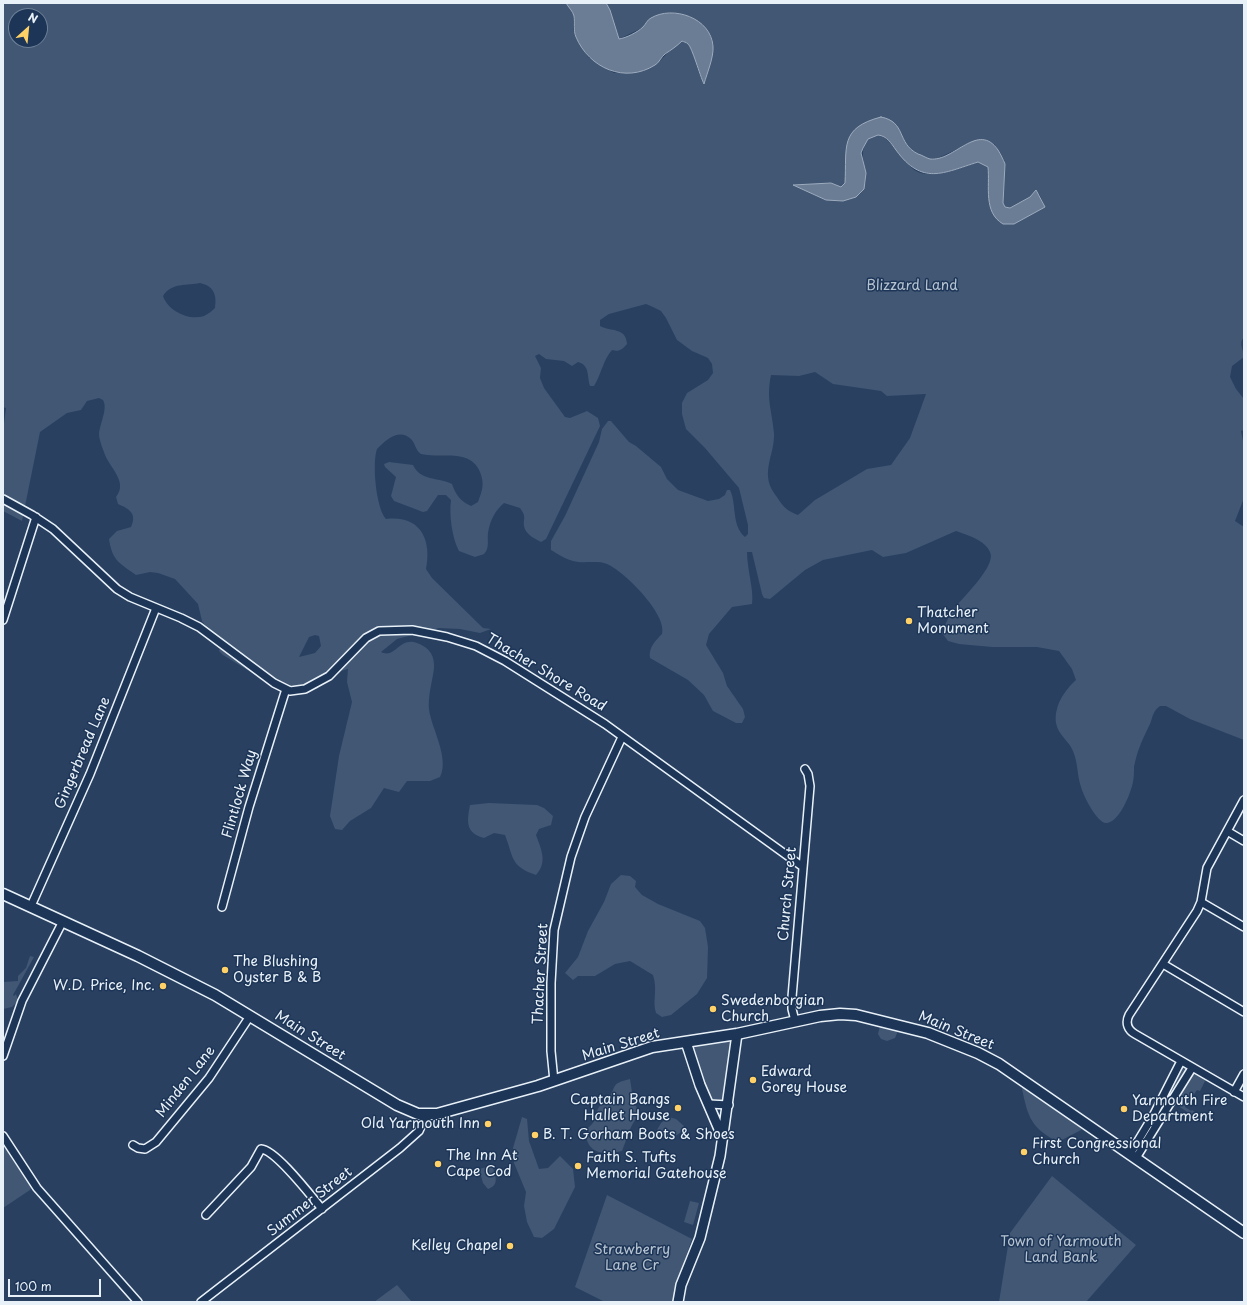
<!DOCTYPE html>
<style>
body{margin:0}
#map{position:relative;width:1247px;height:1305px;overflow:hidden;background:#294061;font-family:"Playpen Sans",sans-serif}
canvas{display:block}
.frame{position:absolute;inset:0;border:4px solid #e8f1f8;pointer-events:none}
.north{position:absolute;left:8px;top:8px;width:40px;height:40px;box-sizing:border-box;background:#1d3557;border:1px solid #6e8097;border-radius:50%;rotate:27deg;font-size:11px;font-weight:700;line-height:16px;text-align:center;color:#e8f1f8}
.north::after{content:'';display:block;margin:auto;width:14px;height:18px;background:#ffd166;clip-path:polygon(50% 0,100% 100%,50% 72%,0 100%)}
.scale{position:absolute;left:8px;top:1279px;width:93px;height:18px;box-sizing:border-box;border:2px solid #e8f1f8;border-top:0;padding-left:5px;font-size:12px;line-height:14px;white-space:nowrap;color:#e8f1f8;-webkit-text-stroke:3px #1d3557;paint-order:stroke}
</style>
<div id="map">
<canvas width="1247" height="1305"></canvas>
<div class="frame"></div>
<div class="north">N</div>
<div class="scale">100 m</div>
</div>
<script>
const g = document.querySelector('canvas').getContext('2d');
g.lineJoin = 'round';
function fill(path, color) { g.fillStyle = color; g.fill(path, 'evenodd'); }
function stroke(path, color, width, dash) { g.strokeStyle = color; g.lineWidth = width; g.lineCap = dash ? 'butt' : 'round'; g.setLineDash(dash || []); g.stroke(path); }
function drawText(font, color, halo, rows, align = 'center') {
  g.font = font + ' "Playpen Sans",sans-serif'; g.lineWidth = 3; g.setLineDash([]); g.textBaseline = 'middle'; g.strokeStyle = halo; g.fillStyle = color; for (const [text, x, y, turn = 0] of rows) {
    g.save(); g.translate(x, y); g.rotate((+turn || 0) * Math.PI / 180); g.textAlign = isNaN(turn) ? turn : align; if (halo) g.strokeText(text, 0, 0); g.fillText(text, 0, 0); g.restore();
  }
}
fill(new Path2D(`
 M 3,3 L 566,3 L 574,14 L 573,29 L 576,38 L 588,57 L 614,73 L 640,71 L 661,60 L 674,46 L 682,41 C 684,42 686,42 688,43 C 692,47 699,76 704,84 C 707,73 712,59 713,48 C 716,27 688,13 670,13 C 663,13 654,19 647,21 L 644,27 L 619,39 L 610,10 L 606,3 L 1244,3 L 1244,337 C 1238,344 1244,350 1244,357 L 1232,366 L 1230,377 L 1236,389 L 1244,399 L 1244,430 L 1241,431 L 1244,446 L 1244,498 L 1235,521 L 1244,527 L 1244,740 L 1190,719 L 1166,706 L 1160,706 C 1153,711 1153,716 1150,724 C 1143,738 1137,751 1134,767 C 1134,772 1134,777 1133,782 C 1131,793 1119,823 1106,823 C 1097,823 1083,795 1081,787 C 1077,775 1078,763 1073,751 C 1069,741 1058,735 1056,723 C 1054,706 1064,691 1076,680 L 1072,669 L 1059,651 L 1037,647 L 992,647 L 959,644 L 948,641 L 942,633 C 945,625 948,617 953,610 C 961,599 997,566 990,552 C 985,540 967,535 956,531 L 906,553 L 883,557 L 872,550 L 823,560 L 805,570 L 770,599 L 764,598 L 762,594 L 752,552 L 747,552 C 747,569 754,590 752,604 L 732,607 L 709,634 L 706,645 L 723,673 L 727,686 L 743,709 L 745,717 L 742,723 L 736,723 L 713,711 L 704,695 L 688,680 L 650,658 C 648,648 656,640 662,634 C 668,615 624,571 607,564 C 597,560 583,564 573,561 C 565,559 558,554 551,550 L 551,541 L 565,516 L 599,442 L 602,429 L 608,421 L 611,421 L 629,442 L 636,446 L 661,467 L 667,479 L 678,490 L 708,501 L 719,499 L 725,495 L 727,490 L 730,490 C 737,504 731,525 745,537 L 748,534 L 748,525 L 739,488 L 705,448 L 686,429 L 682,414 L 682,403 L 687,393 L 708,380 L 713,373 L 712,364 L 708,358 L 692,351 L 677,340 L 666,318 L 661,311 L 653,307 L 646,304 L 609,314 L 600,320 L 600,326 C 611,332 626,327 627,344 C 622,350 619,352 612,350 C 603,360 601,375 594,386 L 590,386 C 587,377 590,365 578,362 L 572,366 L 564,361 L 546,359 L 539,354 L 535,356 L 541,368 L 540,378 L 544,388 L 565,417 L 570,418 L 587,411 L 598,418 L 600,426 L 546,539 L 541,542 C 535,539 525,534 524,526 C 523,517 527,518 520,508 L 504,503 C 495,511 490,520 488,533 C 487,540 490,548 484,554 C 482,555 477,556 475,557 L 459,551 C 452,538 449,515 451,500 L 446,495 L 438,495 L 427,511 L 423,512 L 394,501 L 391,496 L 396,477 L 385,467 L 384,464 L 389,462 L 413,465 C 420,481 438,477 452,484 C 456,495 460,501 471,506 L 478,502 C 482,491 485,484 480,472 C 470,448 441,459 421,454 C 415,450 416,444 411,439 C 399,428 386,440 377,449 C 372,463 376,508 386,519 C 420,515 432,539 426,569 L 432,578 L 483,628 L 491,629 L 480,633 L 460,629 L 439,628 L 397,639 L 381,652 C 398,660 399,630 425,647 C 435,654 435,665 433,675 C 431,685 428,699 429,709 C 431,728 450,758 440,777 L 430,781 L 407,781 L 399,792 L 384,788 L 371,808 L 350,821 L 342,830 L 335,829 L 330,816 L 339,756 L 352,702 L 347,682 L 348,669 L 333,673 L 317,689 L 290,685 L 280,690 L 223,655 L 219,651 L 221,645 L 215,640 L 202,621 L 198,604 L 175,579 L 158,573 L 150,572 L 136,575 C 119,563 112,560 109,539 L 117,531 L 131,527 C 137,514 130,509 118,504 L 116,497 C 129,481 108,467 104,452 C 102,447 99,439 99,434 C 100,423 108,409 103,400 L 99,398 L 87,401 L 81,410 L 67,413 L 40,432 L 22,521 L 3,511 L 3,431 L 6,408 L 3,407 ZM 16,16 L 40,16 L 40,40 L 16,40 ZM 874,119 L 900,131 L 905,145 L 912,151 L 928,159 L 936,159 L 968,144 L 994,144 L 1003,158 L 1005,164 L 1003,203 L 1005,207 L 1010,208 L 1030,197 L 1039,194 L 1044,204 L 1035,212 L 1014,224 L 999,221 L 989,205 L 988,167 L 978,162 C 962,167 932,180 916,171 C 904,164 883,121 868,139 C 854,157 875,176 860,194 L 826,200 L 794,185 L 831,183 L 841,187 L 845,183 C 847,152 839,135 874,119 ZM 200,283 C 214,286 217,295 215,308 C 212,311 208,314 204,316 C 189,321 168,311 163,296 C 172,282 187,286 200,283 ZM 815,372 L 833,384 L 881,391 L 887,396 L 926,394 L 910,438 L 891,465 L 867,469 L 815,500 L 798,515 C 783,509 783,505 774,493 C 760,472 775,455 774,433 C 772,411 766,399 771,375 L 799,376 ZM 315,635 L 319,636 L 321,646 L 315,653 L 299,657 L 309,637 Z
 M 489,803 L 537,805 L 544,808 L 553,816 L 551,825 L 539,829 L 536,835 C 541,849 548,862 536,875 C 510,866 514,858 505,835 L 494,833 L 484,838 C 465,833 467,821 470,805 Z
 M 621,875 L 630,876 L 636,881 L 635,887 L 642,895 L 658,904 L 700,921 L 705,928 L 708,947 L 707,978 L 697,994 L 671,1015 L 662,1017 L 656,1013 C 652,1001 658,990 653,975 L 630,961 L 615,964 L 595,976 L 578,976 L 573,980 L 565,973 L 578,957 L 588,931 L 604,902 L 611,884 Z
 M 30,956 L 34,957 L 13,995 L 14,996 L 16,994 L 18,1001 L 12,1007 L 3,1009 L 3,982 L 18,981 L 18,976 L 26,968 Z
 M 880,1026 L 898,1031 L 895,1038 L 887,1041 L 881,1039 L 878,1034 Z
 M 729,1040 L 733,1043 L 723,1099 C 719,1103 713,1102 709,1099 L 692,1050 L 694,1045 Z
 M 1182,1066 L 1186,1067 L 1187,1071 L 1158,1118 L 1157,1117 Z
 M 1197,1073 L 1206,1079 L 1200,1091 L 1197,1090 L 1185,1107 L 1191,1111 L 1192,1110 L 1195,1112 L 1193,1116 L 1174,1103 L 1178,1096 L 1183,1093 L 1184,1087 L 1192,1074 Z
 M 630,1079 L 633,1099 L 639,1113 L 631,1127 L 622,1151 C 601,1155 587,1154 585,1130 C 599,1120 592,1119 599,1107 C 601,1103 605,1101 608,1098 C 618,1086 609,1084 630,1079 Z
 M 1024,1086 L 1082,1127 L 1081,1130 L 1058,1142 C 1031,1128 1028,1117 1022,1089 Z
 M 522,1117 L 527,1119 L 529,1141 L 539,1169 L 548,1168 L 560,1156 L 573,1169 L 575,1187 L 554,1229 L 542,1238 L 534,1237 L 527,1222 L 524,1206 L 526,1192 L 514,1163 L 513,1148 Z
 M 669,1117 L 676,1119 L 684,1126 C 682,1134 674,1138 665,1137 L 658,1134 L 657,1130 L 661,1123 Z
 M 3,1142 L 32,1185 L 30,1190 L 3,1208 Z
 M 491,1166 L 493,1168 C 496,1178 499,1185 488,1189 L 483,1183 L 479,1169 Z
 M 1052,1176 L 1136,1245 L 1086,1302 L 999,1302 L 1010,1233 Z
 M 607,1195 L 692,1239 L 679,1276 L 674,1302 L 605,1302 L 575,1287 Z
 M 690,1201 L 699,1203 L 693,1225 L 684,1222 Z
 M 397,1285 L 412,1302 L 374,1302 Z`), '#415774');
const water = new Path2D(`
 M 566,3 L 606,3 L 610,10 L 619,39 C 626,38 638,32 643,27 C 646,24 647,20 651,18 C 673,5 711,18 713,46 C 714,57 707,73 704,84 C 700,76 692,47 688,44 C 686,42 684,42 682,41 C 677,46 671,50 665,54 C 661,57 659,63 655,65 C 625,84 589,68 576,37 C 573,30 575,23 574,16 C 573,11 568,7 566,3 Z
 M 881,117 C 907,122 896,143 918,154 C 922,155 926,158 930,159 C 954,162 978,121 998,150 C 1001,155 1003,159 1005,164 L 1003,203 L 1005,207 L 1010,208 L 1030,197 L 1036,190 L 1045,207 L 1014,224 L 1003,224 C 983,212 990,187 988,167 L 978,162 C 943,173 922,186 896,150 C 891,143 887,136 878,135 L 868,139 L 863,148 L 861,153 L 866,173 L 864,189 L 856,197 L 843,201 L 826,200 L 793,185 L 831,183 L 841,187 L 845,183 C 847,147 839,128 881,117 Z`);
fill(water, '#6b7c95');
stroke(water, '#9dabbd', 1);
const minor = new Path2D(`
 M 3,499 L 32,515 L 53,529 L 117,589 L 130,597 L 181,618 L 199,627 L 274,683 L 290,691 L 305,689 L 329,676 L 366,638 L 379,631 L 412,630 L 447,637 L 476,646 L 505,661 L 605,724 L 803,867
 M 3,620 L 36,517
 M 1244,800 L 1207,868 L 1201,902 L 1197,911 L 1129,1015 C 1125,1023 1128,1030 1135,1034 L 1244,1097
 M 1227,831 L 1244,841
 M 1201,902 L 1244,927
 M 31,906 L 90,774 L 156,608
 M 222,907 L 249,807 L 286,689
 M 1163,964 L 1244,1012
 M 795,1021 L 792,1009 L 792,997 L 810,786 L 808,774 L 805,769
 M 3,1056 L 22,1001 L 63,921
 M 554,1081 L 551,1051 L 551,983 L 554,930 L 571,857 L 585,817 L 622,737
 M 1234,1092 L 1244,1074
 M 709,1104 L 729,1105
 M 3,1136 L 37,1188 L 138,1302
 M 133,1145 L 138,1148 L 145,1149 L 156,1142 L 209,1078 L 250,1016
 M 1130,1154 L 1153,1116 L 1181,1061
 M 1136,1158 L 1192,1068
 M 206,1215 L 251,1167 L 261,1149 C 276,1150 311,1196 322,1209
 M 201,1302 L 400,1148 L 419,1131 L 426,1115`);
const tertiary = new Path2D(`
 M 686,1042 L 700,1085 L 722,1136
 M 678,1302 L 681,1285 L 700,1238 L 720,1156 L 737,1034`);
const secondary = new Path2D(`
 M 3,894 L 138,956 L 215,995 L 397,1105 L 418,1114 L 437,1114 L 538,1086 L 652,1047 L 737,1034 L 820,1016 L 840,1014 L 856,1015 L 928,1033 L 978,1053 L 999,1064 L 1244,1233`);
stroke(minor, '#e8f1f8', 10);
stroke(tertiary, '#e8f1f8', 12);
stroke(secondary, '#e8f1f8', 13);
stroke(minor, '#1d3557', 7);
stroke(tertiary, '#1d3557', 9);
stroke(secondary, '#1d3557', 10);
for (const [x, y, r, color] of [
 [909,621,4,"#ffd166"],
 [225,970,4,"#ffd166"],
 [163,986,4,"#ffd166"],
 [713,1009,4,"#ffd166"],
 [753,1080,4,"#ffd166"],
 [678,1108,4,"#ffd166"],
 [1124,1109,4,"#ffd166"],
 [488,1124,4,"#ffd166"],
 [535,1135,4,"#ffd166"],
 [1024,1152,4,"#ffd166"],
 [438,1164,4,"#ffd166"],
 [578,1166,4,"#ffd166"],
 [510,1246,4,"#ffd166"]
]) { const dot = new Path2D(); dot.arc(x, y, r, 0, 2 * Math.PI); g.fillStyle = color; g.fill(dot); stroke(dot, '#1d3557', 1.5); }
drawText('14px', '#b6c3d0', '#1d3557', [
 ["Blizzard Land",912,286],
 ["Town of Yarmouth",1061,1242],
 ["Land Bank",1061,1258],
 ["Strawberry",632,1250],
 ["Lane Cr",632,1266]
]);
drawText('14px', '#e8f1f8', '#1d3557', [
 ["Thatcher",917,613],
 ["Monument",917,629],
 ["The Blushing",233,962],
 ["Oyster B & B",233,978],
 ["W.D. Price, Inc.",155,986,"right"],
 ["Swedenborgian",721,1001],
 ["Church",721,1017],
 ["Edward",761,1072],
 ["Gorey House",761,1088],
 ["Captain Bangs",670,1100,"right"],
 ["Hallet House",670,1116,"right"],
 ["Yarmouth Fire",1132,1101],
 ["Department",1132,1117],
 ["Old Yarmouth Inn",480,1124,"right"],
 ["B. T. Gorham Boots & Shoes",543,1135],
 ["First Congressional",1032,1144],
 ["Church",1032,1160],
 ["The Inn At",446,1156],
 ["Cape Cod",446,1172],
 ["Faith S. Tufts",586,1158],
 ["Memorial Gatehouse",586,1174],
 ["Kelley Chapel",502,1246,"right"]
], 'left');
drawText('14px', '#e8f1f8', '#1d3557', [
 ["Thacher Shore Road",546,673,31],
 ["Gingerbread Lane",83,753,-67],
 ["Flintlock Way",240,794,-74],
 ["Church Street",788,894,-85],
 ["Thacher Street",541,974,-87],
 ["Main Street",956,1031,22],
 ["Main Street",310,1036,32],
 ["Main Street",621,1045,-17],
 ["Minden Lane",186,1082,-52],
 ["Summer Street",310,1202,-38]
]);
</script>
